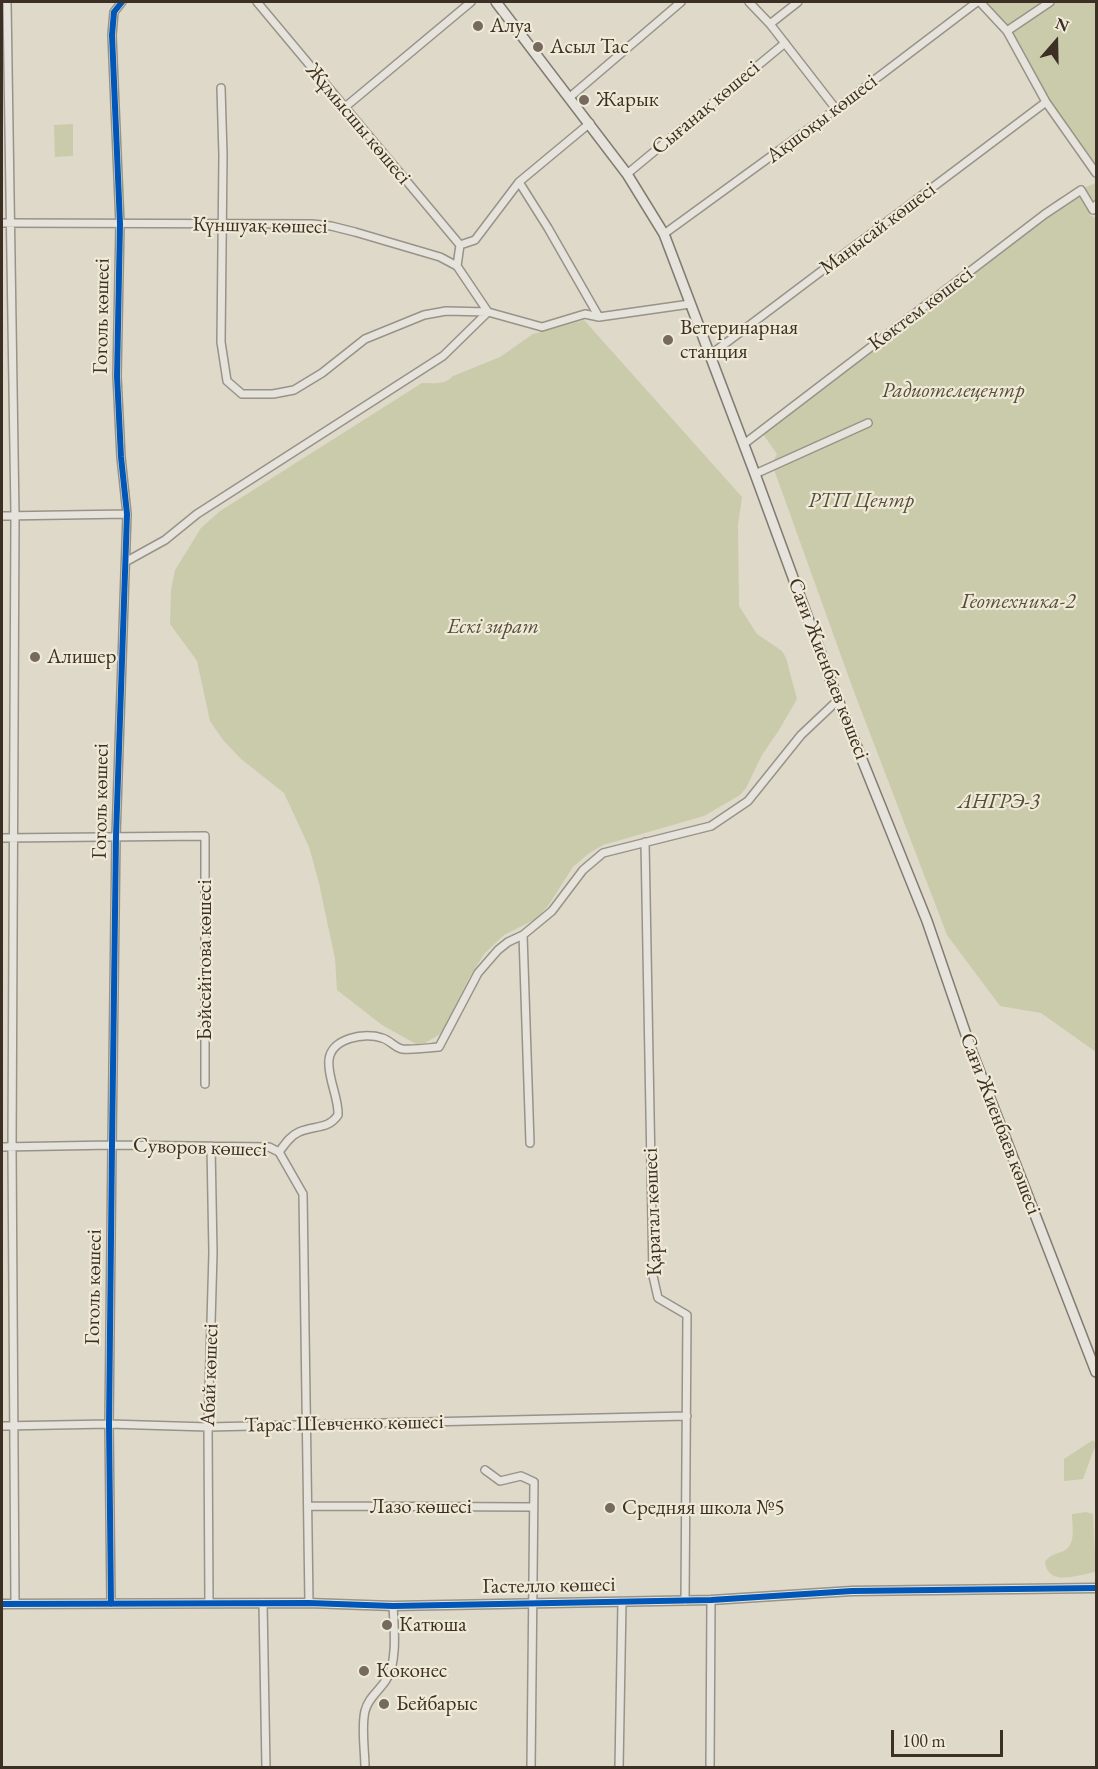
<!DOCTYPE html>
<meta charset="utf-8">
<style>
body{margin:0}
#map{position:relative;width:1098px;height:1769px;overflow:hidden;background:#dfd9c9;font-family:"EB Garamond",serif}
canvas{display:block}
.frame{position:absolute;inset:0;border:3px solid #3c2f23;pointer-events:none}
.north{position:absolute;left:1026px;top:12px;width:60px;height:60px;-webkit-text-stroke:4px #efe9d7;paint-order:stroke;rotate:20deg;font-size:16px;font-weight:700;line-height:24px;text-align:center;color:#3c2f23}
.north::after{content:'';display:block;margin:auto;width:21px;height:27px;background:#3c2f23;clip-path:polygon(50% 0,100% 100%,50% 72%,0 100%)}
.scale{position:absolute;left:891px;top:1730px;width:112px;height:27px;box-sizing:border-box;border:3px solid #3c2f23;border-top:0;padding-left:8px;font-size:18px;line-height:21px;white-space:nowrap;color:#3c2f23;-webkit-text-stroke:4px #efe9d7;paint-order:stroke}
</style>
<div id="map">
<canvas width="1098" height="1769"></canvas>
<div class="frame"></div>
<div class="north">N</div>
<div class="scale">100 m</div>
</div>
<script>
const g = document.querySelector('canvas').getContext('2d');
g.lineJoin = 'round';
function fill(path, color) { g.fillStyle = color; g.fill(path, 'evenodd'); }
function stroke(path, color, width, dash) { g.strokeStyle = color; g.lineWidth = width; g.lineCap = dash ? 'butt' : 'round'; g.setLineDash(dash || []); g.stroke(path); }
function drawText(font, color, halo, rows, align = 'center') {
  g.font = font + ' "EB Garamond",serif'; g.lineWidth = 4.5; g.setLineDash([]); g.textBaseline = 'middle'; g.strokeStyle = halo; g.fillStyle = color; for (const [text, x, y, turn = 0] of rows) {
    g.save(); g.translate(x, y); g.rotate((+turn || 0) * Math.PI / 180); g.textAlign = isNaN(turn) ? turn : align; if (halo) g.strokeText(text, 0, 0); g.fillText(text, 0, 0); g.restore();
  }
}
fill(new Path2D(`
 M 972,2 L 1096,2 L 1096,173 L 1046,102 L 1007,31 Z
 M 73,124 L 73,156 L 55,157 L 54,125 Z
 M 1096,183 L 1096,212 L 1093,210 L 1089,215 L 1096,218 L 1096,1052 L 1041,1013 L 1000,1006 L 947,935 L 853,689 L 772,464 L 777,454 L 758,427 L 1059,198 Z
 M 584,320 L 742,497 L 738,525 L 739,606 L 757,634 L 782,651 L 786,658 L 797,699 L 779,730 L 762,755 L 746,788 L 740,795 L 704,816 L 603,845 L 588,854 L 573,867 L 548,906 L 536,919 L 504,935 L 484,954 L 469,978 L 442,1033 L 425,1043 L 416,1044 L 382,1025 L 337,990 L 335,959 L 319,883 L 309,847 L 284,793 L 241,759 L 223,740 L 210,721 L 197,661 L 170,624 L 171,590 L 175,570 L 201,528 L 220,511 L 422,383 C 434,383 445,385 453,376 L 500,357 L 533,334 Z
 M 1093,1440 L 1096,1444 L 1083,1479 L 1064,1481 L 1064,1459 Z
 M 1086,1512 L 1093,1514 L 1096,1572 C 1080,1574 1048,1588 1045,1562 C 1050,1555 1053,1555 1061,1552 C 1077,1547 1072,1527 1072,1514 Z`), '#cacbaa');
const minor = new Path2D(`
 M 7,2 L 15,515 L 12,1148 L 15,1604
 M 257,2 L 460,245
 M 749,2 L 770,24 L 836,109
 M 980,2 L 1007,31 L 1046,102 L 1096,173
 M 770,24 L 798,2
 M 1007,31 L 1050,2
 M 221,88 L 223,155 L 221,342 L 227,381 L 242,394 L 273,394 L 294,390 L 322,373 L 365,339 L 424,315 L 446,311 L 488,312 L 542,327 L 585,314 L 599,317 L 690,304
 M 570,97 L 681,2
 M 344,108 L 471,2
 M 627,174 L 785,43
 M 519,182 L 548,228 L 599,317
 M 2,223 L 312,224 L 331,226 L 355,232 L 440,257 L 457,266 L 488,312
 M 664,234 L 836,109 L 977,2
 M 460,245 L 475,240 L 519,182 L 590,123
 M 457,266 L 460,245
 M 710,355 L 1046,102
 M 744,444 L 1045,214 L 1081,190 L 1093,210 L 1096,205
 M 755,474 L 868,423
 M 2,516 L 127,514
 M 127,561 L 165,540 L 197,514 L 443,356 L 488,312
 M 2,838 L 205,836 L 205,1084
 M 645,842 L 653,1276 L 658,1298 L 687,1315 L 685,1601
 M 523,935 L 530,1143
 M 2,1147 L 112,1145 L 269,1147 L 279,1152 L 303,1194 L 309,1603
 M 279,1152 C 285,1144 290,1136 299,1132 C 314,1125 328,1130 338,1115 C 339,1098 327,1077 329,1060 C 331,1038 365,1032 382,1038 C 390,1040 395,1048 402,1049 C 415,1050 427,1048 439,1047 L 478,973 L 498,950 L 508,942 L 523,935 L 552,911 L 583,870 L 603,853 L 711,826 L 748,801 L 801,735 L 838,700
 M 2,1426 L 109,1424 L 208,1427 L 687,1416
 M 485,1470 L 500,1481 L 521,1476 L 534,1482 L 531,1768
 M 308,1506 L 533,1507
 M 209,1603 L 208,1427 L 213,1253 L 211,1146
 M 263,1603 L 266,1768
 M 111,1604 L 109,1424 L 112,1145 L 116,836 L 127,514 L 121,457 L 117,376 L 120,224 L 112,35 L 114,12 L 122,2
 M 365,1768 C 365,1750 361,1728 365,1711 C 368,1698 379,1691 386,1680 C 398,1663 394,1626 393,1606
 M 619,1768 L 622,1602
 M 710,1768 L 711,1600`);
const tertiary = new Path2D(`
 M 2,1604 L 309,1603 L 393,1606 L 711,1600 L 852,1591 L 1096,1588`);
const secondary = new Path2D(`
 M 496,2 L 627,174 L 664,234 L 755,474 L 838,700 L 927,921 L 972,1052 L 1096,1372`);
stroke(minor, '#989388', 10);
stroke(tertiary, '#989388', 11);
stroke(secondary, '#817c72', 12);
stroke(minor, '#e6e3dc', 7);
stroke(tertiary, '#e6e3dc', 8);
stroke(secondary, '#e6e3dc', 9);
stroke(new Path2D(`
 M 2,1604 L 309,1603 L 393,1606 L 711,1600 L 852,1591 L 1096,1588
 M 111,1604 L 109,1424 L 112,1145 L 116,836 L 127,514 L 121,457 L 117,376 L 120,224 L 112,35 L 114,12 L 122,2`), '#0057b8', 6);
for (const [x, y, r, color] of [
 [478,26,6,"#756a5d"],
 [538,47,6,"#756a5d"],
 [584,100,6,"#756a5d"],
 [668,340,6,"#756a5d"],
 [35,657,6,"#756a5d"],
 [610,1508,6,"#756a5d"],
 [387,1625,6,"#756a5d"],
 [364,1671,6,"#756a5d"],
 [384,1704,6,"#756a5d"]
]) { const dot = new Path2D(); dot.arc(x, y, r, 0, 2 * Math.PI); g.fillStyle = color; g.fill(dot); stroke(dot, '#efe9d7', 2); }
drawText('21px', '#3c2f23', '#efe9d7', [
 ["Алуа",490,26],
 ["Асыл Тас",550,47],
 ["Жарык",596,100],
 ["Ветеринарная",680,328],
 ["станция",680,352],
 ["Алишер",47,657],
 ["Средняя школа №5",622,1508],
 ["Катюша",399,1625],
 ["Коконес",376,1671],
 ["Бейбарыс",396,1704]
], 'left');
drawText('21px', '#3c2f23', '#efe9d7', [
 ["Сығанақ көшесі",706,108,-40],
 ["Ақшоқы көшесі",822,119,-37],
 ["Жұмысшы көшесі",358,124,50],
 ["Күншуақ көшесі",260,226,1],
 ["Маңысай көшесі",878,229,-37],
 ["Көктем көшесі",921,309,-37],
 ["Гоголь көшесі",102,316,-89],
 ["Сағи Жиенбаев көшесі",828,669,69],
 ["Гоголь көшесі",101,801,-89],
 ["Бәйсейітова көшесі",205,960,-90],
 ["Сағи Жиенбаев көшесі",1000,1124,69],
 ["Суворов көшесі",200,1148,2],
 ["Қаратал көшесі",653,1212,-92],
 ["Гоголь көшесі",94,1287,-89],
 ["Абай көшесі",210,1375,-88],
 ["Тарас Шевченко көшесі",344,1424,-1],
 ["Лазо көшесі",421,1507],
 ["Гастелло көшесі",549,1586,-1]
]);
drawText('italic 21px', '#554c39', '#efe9d7', [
 ["Радиотелецентр",953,391],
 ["РТП Центр",861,501],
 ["Геотехника-2",1018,602],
 ["Ескі зират",493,627],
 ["АНГРЭ-3",999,802]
]);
</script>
